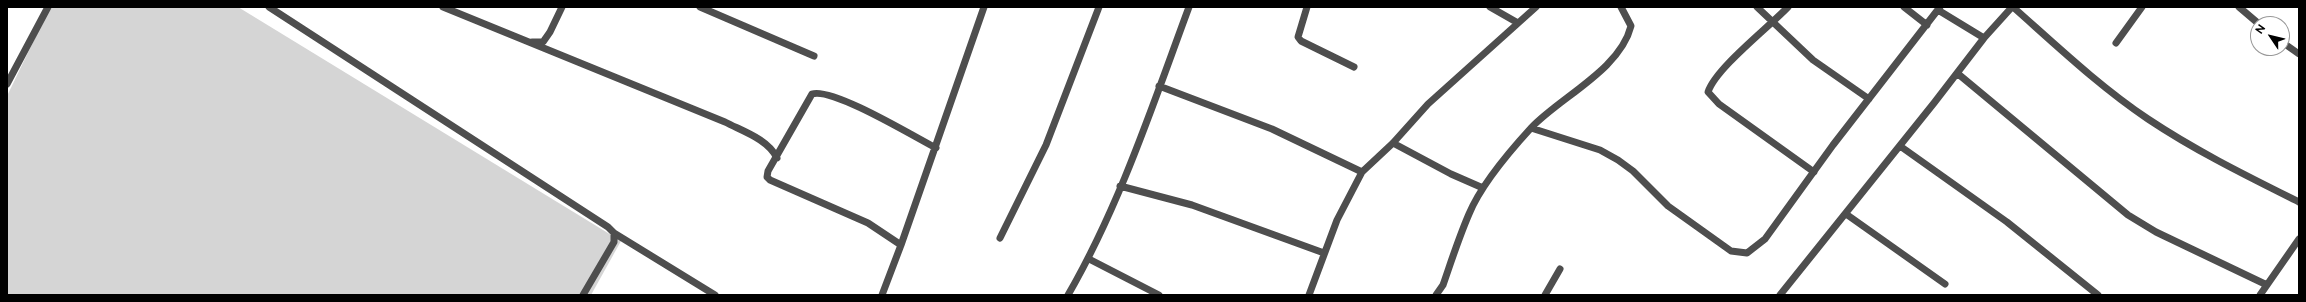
<!DOCTYPE html>
<style>
body{margin:0}
#map{position:relative;width:2306px;height:302px;overflow:hidden;background:#fff;font-family:Raleway,sans-serif}
canvas{display:block}
.frame{position:absolute;inset:0;border:8px solid #000;pointer-events:none}
.north{position:absolute;left:2250px;top:16px;width:40px;height:40px;box-sizing:border-box;background:#fff;border:1px solid #999;border-radius:50%;rotate:305deg;font-size:11px;font-weight:700;line-height:16px;text-align:center;color:#000}
.north::after{content:'';display:block;margin:auto;width:14px;height:18px;background:#000;clip-path:polygon(50% 0,100% 100%,50% 72%,0 100%)}
</style>
<div id="map">
<canvas width="2306" height="302"></canvas>
<div class="frame"></div>
<div class="north">N</div>
</div>
<script>
const g = document.querySelector('canvas').getContext('2d');
g.lineJoin = 'round';
function fill(path, color) { g.fillStyle = color; g.fill(path, 'evenodd'); }
function stroke(path, color, width, dash) { g.strokeStyle = color; g.lineWidth = width; g.lineCap = dash ? 'butt' : 'round'; g.setLineDash(dash || []); g.stroke(path); }
fill(new Path2D(`
 M 50,7 L 238,7 L 621,241 L 591,295 L 7,295 L 7,96 Z`), '#d5d5d5');
stroke(new Path2D(`
 M 269,7 L 608,227 L 614,233 L 614,242 L 583,295
 M 443,7 L 725,122 C 742,131 768,139 777,158
 M 700,7 L 814,56
 M 1307,7 L 1298,37 L 1301,41 L 1354,67
 M 1490,7 L 1518,23
 M 1757,7 L 1813,60 L 1869,99
 M 1788,7 C 1768,28 1716,68 1708,92 L 1719,104 L 1814,172
 M 1904,7 L 1927,25
 M 2013,7 C 2057,46 2099,86 2148,119 C 2196,151 2247,176 2299,202
 M 2239,7 L 2259,24
 M 1938,10 L 1984,38
 M 532,42 L 543,42 L 550,32 L 562,7
 M 2282,42 L 2299,54
 M 2116,43 L 2142,7
 M 1957,73 L 2128,215 L 2156,232 L 2267,285
 M 7,84 L 48,7
 M 1159,86 L 1272,129 L 1362,172
 M 1531,128 L 1600,150 L 1618,160 L 1633,171 L 1668,206 L 1731,251 L 1747,253 L 1765,239 L 1833,145 L 1940,7
 M 1393,143 L 1451,174 L 1483,188
 M 1900,146 L 2007,222 L 2098,295
 M 1120,186 L 1192,205 L 1324,253
 M 1846,214 L 1945,284
 M 614,233 L 715,295
 M 1000,238 L 1046,145 L 1099,7
 M 901,245 L 868,223 L 770,180 L 767,177 L 768,171 L 812,94 C 832,87 913,136 936,148
 M 1089,259 L 1159,295
 M 882,295 L 901,245 L 984,7
 M 1068,295 C 1120,205 1153,104 1189,7
 M 1309,295 L 1337,220 L 1362,172 L 1393,143 L 1428,104 L 1536,7
 M 1436,295 L 1443,285 C 1451,262 1459,237 1469,214 C 1481,185 1509,152 1531,128 C 1560,97 1620,70 1631,26 L 1621,7
 M 1545,295 L 1560,269
 M 1780,295 L 1934,103 L 1984,38 L 2012,7
 M 2260,295 L 2299,239`), '#4e4e4e', 7);
</script>
